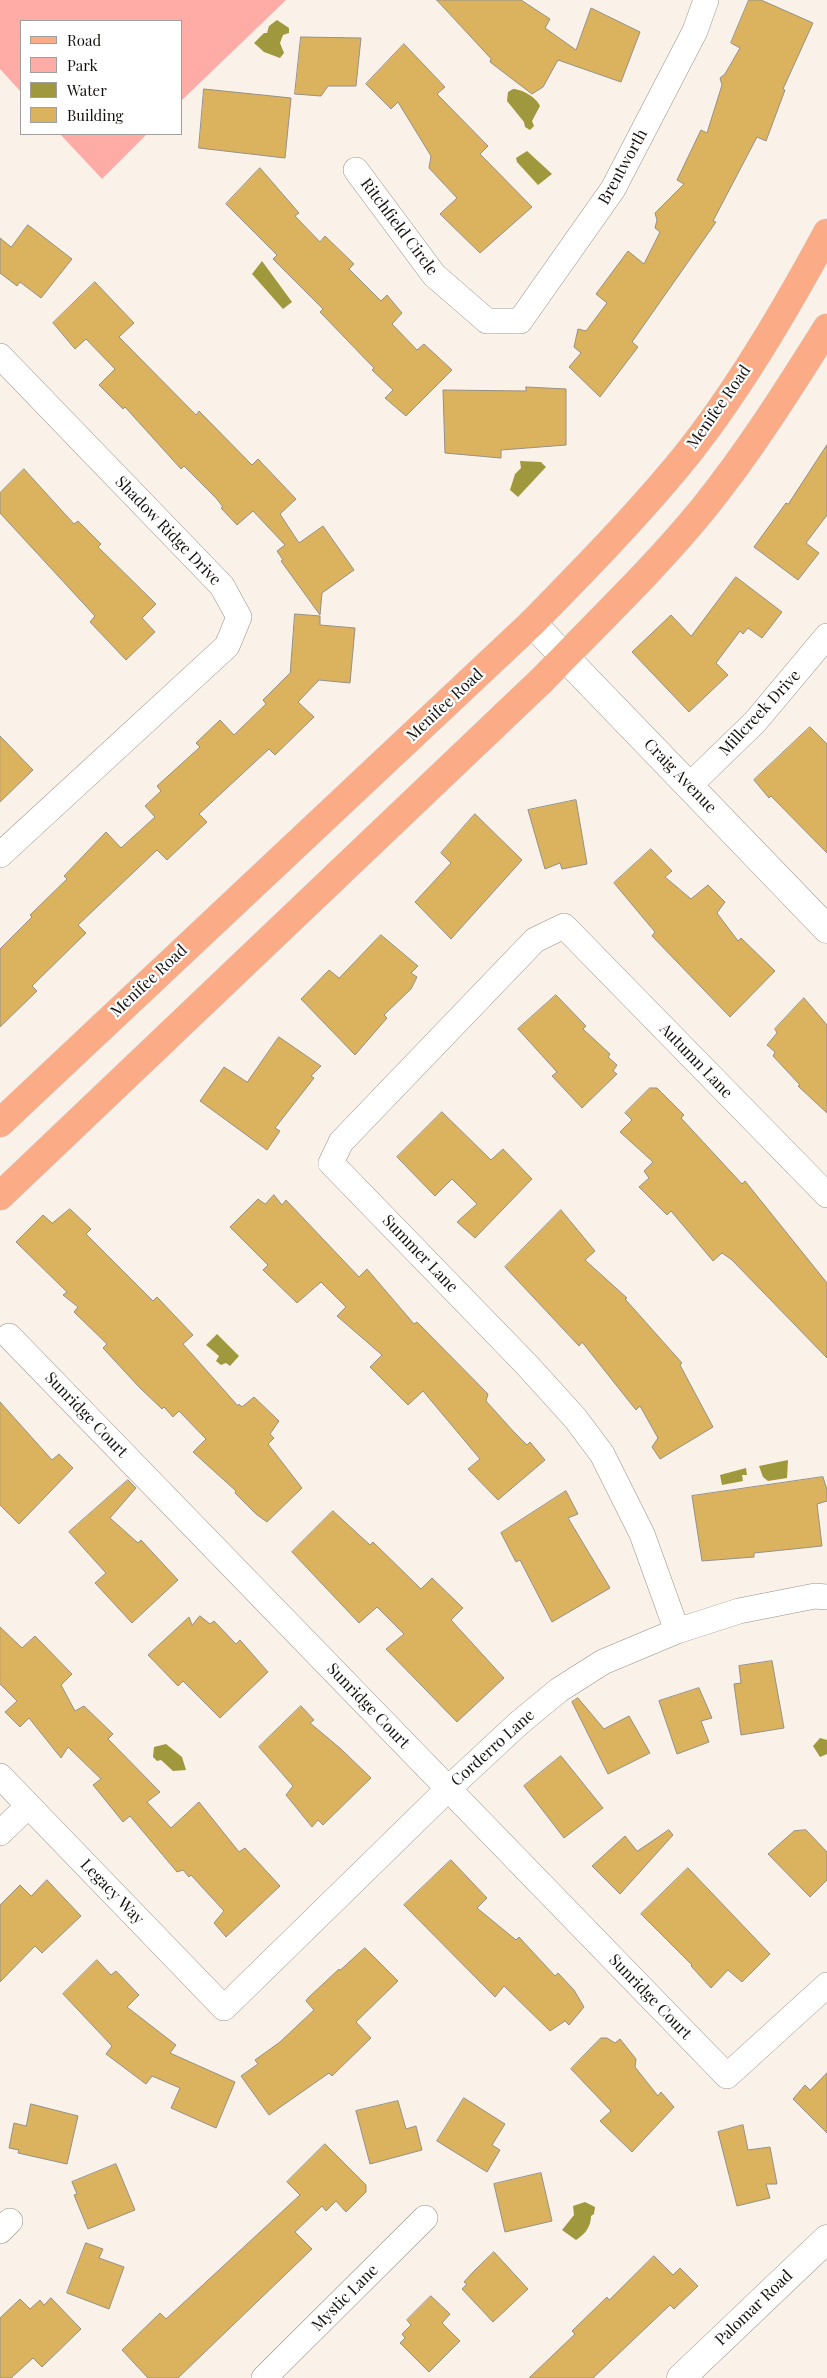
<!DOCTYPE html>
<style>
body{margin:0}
#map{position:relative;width:827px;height:2378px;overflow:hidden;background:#faf1e8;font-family:"Playfair Display",serif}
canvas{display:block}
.legend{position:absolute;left:20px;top:20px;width:162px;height:115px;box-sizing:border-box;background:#fff;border:1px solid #a19f9e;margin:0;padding:6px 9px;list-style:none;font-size:15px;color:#13100d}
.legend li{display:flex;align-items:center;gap:10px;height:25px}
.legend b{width:25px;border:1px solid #a19f9e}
</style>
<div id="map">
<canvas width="827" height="2378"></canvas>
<ul class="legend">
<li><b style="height:6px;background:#fbac86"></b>Road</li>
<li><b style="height:14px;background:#ffaca6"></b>Park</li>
<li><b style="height:14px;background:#a0983c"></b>Water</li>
<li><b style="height:14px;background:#dbb35e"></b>Building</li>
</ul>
</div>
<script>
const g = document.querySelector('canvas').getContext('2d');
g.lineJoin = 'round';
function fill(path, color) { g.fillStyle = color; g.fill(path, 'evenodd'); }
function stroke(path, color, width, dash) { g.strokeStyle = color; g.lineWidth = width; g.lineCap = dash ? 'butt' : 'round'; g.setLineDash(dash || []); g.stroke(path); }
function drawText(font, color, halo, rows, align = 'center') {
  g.font = font + ' "Playfair Display",serif'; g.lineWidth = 4.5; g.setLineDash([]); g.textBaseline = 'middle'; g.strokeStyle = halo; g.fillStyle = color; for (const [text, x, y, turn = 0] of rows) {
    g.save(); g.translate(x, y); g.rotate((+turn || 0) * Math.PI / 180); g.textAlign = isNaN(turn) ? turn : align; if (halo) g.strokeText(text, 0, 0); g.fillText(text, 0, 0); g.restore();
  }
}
fill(new Path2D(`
 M 0,0 L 286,0 L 181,101 L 181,21 L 21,21 L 21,92 L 0,69 Z
 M 60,134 L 147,134 L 102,179 Z`), '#ffaca6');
fill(new Path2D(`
 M 277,20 L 289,28 L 289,33 L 283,35 L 280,43 L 284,53 L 280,58 L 264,52 L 254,43 L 264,33 L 267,33 L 269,26 Z
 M 513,89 C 522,89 537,98 540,106 L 532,121 L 534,126 L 530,130 L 525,127 L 524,122 L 507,101 L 508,92 Z
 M 527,151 L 552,174 L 538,185 L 517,162 L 516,158 Z
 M 262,261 L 292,302 L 283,309 L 252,274 Z
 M 520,461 L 541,462 L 546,467 L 518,497 L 510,490 L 515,474 L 521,468 Z
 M 217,1334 L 239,1356 L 230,1366 L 226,1363 L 221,1365 L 216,1361 L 219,1356 L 206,1345 Z
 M 788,1460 L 787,1478 L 768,1481 L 763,1477 L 759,1466 Z
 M 746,1468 L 747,1475 L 742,1475 L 743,1481 L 722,1485 L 720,1475 Z
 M 820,1738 L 827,1740 L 827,1754 L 820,1757 L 813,1746 Z
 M 166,1744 L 182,1757 L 186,1770 L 173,1771 L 161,1760 L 157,1761 L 153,1757 L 154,1747 Z
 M 585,2202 L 595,2207 L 594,2214 L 591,2216 C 591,2227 585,2234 576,2240 L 562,2230 L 574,2215 L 573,2206 Z`), '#a0983c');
const building = new Path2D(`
 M 437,0 L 521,0 L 550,19 L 545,28 L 576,50 L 591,8 L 640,32 L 621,82 L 558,60 L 543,87 L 532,94 L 490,62 L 491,59 Z
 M 749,0 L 761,0 L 813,23 L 783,89 L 785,90 L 766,141 L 757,137 L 713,221 L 716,222 L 632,342 L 638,347 L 600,397 L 569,367 L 581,353 L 574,347 L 578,329 L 586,331 L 607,303 L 596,294 L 628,251 L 644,264 L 660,232 L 655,228 L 657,220 L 655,213 L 684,184 L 677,180 L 701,130 L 707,133 L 722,85 L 720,78 L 725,74 L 740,48 L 731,43 Z
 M 301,37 L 361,38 L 356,86 L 328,86 L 321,96 L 295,94 Z
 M 404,44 L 445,87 L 437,94 L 488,146 L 480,154 L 532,207 L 480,253 L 440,214 L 457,198 L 429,168 L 431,156 L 398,102 L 391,109 L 366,84 Z
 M 204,89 L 291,98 L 285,158 L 199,148 Z
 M 260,168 L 299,213 L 295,216 L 320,242 L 325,236 L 354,264 L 349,269 L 381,301 L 387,295 L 402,313 L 392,324 L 417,350 L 424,344 L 452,370 L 406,416 L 385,398 L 393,390 L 372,370 L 374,368 L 320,312 L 323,309 L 273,259 L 277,255 L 226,204 Z
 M 28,225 L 72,259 L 41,298 L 20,282 L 17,286 L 0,273 L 0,238 L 11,247 Z
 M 95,282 L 134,323 L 119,337 L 196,415 L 199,411 L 252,465 L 258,459 L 296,499 L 280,514 L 299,543 L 323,526 L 354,570 L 322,593 L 320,615 L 281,561 L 283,560 L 277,551 L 285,545 L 253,511 L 237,525 L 221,508 L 223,507 L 216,498 L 184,466 L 181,469 L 125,407 L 123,409 L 99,385 L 115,369 L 86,339 L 75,349 L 53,323 Z
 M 526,387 L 566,389 L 566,445 L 501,450 L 501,458 L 445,453 L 443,390 L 526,391 Z
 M 827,445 L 827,515 L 806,543 L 819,553 L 798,580 L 754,547 L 786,503 L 788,504 Z
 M 24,469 L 74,524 L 78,521 L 101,544 L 98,547 L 156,604 L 142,618 L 155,632 L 126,660 L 90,622 L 95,616 L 0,513 L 0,493 Z
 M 736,577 L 782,612 L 762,638 L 748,628 L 743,634 L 740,631 L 716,663 L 728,675 L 689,712 L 632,652 L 671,615 L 691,636 Z
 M 295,614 L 320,616 L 320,625 L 355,628 L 350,683 L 319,680 L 298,702 L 314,717 L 275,755 L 269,749 L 199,814 L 207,822 L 167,860 L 157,850 L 78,925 L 86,933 L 32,986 L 37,991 L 0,1027 L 0,949 L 32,917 L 30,915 L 67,879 L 64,876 L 106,832 L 121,848 L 155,817 L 145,806 L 161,791 L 157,786 L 200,747 L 196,743 L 220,720 L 234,735 L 266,704 L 263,700 L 290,673 Z
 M 810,727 L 827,744 L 827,853 L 771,796 L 769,798 L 754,780 Z
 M 0,736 L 33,770 L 0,802 Z
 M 576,800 L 587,864 L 562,869 L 560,863 L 545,869 L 528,810 Z
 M 475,814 L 522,860 L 451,939 L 415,902 L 451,863 L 441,853 Z
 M 651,849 L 672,871 L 665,877 L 691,899 L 708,885 L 725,902 L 717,913 L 738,941 L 741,938 L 775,971 L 730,1017 L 652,936 L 655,932 L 614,883 Z
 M 381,935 L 418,966 L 411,973 L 417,977 L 411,989 L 384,1015 L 387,1018 L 355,1055 L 301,999 L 329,970 L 339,978 Z
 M 556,995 L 586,1026 L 583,1029 L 610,1054 L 608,1057 L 617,1065 L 613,1071 L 617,1074 L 582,1108 L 552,1076 L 557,1072 L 518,1029 Z
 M 804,998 L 827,1025 L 827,1113 L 798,1086 L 800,1085 L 773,1056 L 775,1052 L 767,1045 L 777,1033 L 775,1029 Z
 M 279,1037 L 321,1066 L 311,1076 L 314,1078 L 275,1128 L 280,1131 L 267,1150 L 200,1101 L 224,1067 L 247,1082 Z
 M 650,1088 L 657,1088 L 684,1115 L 681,1118 L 742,1184 L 745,1181 L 827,1283 L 827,1358 L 732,1260 L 722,1253 L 713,1261 L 671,1211 L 667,1215 L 639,1187 L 649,1178 L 644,1171 L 653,1162 L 620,1132 L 632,1120 L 625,1113 Z
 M 442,1112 L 491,1160 L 503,1149 L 532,1179 L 475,1238 L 457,1222 L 477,1204 L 452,1179 L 435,1196 L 397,1157 Z
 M 274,1195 L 282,1205 L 286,1200 L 359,1277 L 367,1269 L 414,1324 L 417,1322 L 488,1394 L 486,1401 L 513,1431 L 527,1445 L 530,1442 L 545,1460 L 498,1500 L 468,1469 L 480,1459 L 423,1391 L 408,1405 L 370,1367 L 382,1355 L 337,1316 L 346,1307 L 321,1282 L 297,1303 L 263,1270 L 268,1265 L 230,1227 L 258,1199 L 265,1204 Z
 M 70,1209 L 91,1229 L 86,1234 L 153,1301 L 157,1297 L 193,1335 L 183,1344 L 238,1406 L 239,1404 L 242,1407 L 254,1397 L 279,1421 L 270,1434 L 274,1438 L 268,1444 L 302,1488 L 267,1522 L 256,1514 L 235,1493 L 236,1491 L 193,1452 L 206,1439 L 179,1411 L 173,1417 L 164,1407 L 162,1409 L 139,1387 L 103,1348 L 107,1344 L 74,1312 L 78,1307 L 63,1295 L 67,1292 L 16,1242 L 43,1215 L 52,1223 Z
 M 561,1210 L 595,1251 L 585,1260 L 627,1298 L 625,1299 L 682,1363 L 680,1365 L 713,1427 L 660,1459 L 652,1447 L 658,1438 L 640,1406 L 636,1410 L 582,1342 L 579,1346 L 505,1267 Z
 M 0,1402 L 52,1460 L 59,1454 L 73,1468 L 19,1524 L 0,1505 Z
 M 823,1477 L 827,1490 L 827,1501 L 817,1504 L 822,1546 L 754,1553 L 754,1557 L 702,1561 L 692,1496 Z
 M 128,1480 L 136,1488 L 110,1518 L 138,1543 L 141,1540 L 178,1580 L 132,1623 L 95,1583 L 106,1573 L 69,1532 Z
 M 566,1491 L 578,1514 L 568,1518 L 610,1588 L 552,1622 L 520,1560 L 516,1562 L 501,1533 Z
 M 333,1511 L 370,1545 L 373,1542 L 421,1589 L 432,1578 L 463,1608 L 451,1620 L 504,1678 L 457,1722 L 386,1649 L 404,1634 L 377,1607 L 359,1623 L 292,1552 Z
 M 200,1616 L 210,1624 L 214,1621 L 236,1644 L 240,1640 L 268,1672 L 220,1718 L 183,1681 L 178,1686 L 148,1655 L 189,1617 L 192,1625 Z
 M 0,1627 L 22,1648 L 35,1636 L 72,1674 L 61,1685 L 75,1711 L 84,1706 L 113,1734 L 108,1739 L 160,1792 L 147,1802 L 171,1828 L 199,1802 L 239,1852 L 245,1848 L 280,1886 L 226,1937 L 214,1923 L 224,1911 L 191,1875 L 189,1877 L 183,1870 L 177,1872 L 130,1816 L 123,1822 L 93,1785 L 101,1779 L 68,1747 L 61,1758 L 29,1718 L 20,1727 L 5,1712 L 17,1701 L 0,1684 Z
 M 772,1661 L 784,1728 L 741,1735 L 734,1684 L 741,1683 L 739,1666 Z
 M 699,1688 L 712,1718 L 701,1721 L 709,1742 L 677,1754 L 659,1701 Z
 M 578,1698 L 604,1729 L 629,1716 L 650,1753 L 608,1774 L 572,1702 Z
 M 301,1706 L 314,1720 L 310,1723 L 341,1749 L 371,1778 L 323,1825 L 318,1820 L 312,1827 L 286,1795 L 293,1786 L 259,1747 Z
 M 561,1756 L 603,1808 L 564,1838 L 524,1786 Z
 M 669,1830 L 673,1835 L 620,1894 L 592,1866 L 625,1836 L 637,1851 Z
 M 806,1830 L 827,1852 L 827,1880 L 810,1897 L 768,1854 L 794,1831 Z
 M 451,1860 L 487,1898 L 477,1908 L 516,1940 L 519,1937 L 555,1976 L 558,1973 L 574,1990 L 584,2007 L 569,2025 L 565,2021 L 550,2031 L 504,1986 L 495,1997 L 404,1905 Z
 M 688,1868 L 770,1954 L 742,1982 L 728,1970 L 711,1988 L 691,1966 L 692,1965 L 641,1914 Z
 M 47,1880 L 81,1916 L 42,1953 L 35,1946 L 0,1982 L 0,1905 L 20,1885 L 31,1896 Z
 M 365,1948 L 398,1981 L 356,2022 L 371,2038 L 332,2076 L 329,2073 L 269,2115 L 241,2076 L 258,2064 L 255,2060 L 280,2042 L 314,2010 L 306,2001 L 308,1998 L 339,1969 L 340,1970 Z
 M 97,1960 L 111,1975 L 116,1971 L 139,1995 L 127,2007 L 176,2045 L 170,2053 L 235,2082 L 216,2128 L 171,2108 L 180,2088 L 152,2076 L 146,2084 L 106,2054 L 112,2046 L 63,1994 Z
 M 601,2038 L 607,2038 L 615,2043 L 620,2039 L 636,2059 L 635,2067 L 658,2096 L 661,2092 L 674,2107 L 632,2152 L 600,2121 L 611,2111 L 571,2069 Z
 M 827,2073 L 827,2133 L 793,2099 L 805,2085 L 810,2090 Z
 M 464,2098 L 505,2124 L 492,2145 L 500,2150 L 487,2172 L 437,2141 Z
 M 398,2101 L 406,2129 L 416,2126 L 422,2150 L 370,2164 L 356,2111 Z
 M 31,2104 L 78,2116 L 67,2164 L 18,2153 L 19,2150 L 9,2148 L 14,2123 L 26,2126 Z
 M 743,2125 L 748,2150 L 770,2147 L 777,2184 L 766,2184 L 770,2198 L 737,2206 L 718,2132 Z
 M 325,2144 L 366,2185 L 366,2192 L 346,2212 L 336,2201 L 326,2211 L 322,2206 L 295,2232 L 312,2249 L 178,2378 L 148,2378 L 122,2350 L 160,2313 L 166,2319 L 300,2195 L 287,2182 Z
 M 116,2164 L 135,2210 L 88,2229 L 74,2195 L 77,2194 L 72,2182 Z
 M 541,2173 L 552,2221 L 505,2232 L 494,2184 Z
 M 86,2243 L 103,2249 L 99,2258 L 124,2267 L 109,2309 L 67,2293 Z
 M 494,2252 L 528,2289 L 493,2322 L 462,2289 L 467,2284 L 464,2282 L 473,2272 Z
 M 654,2256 L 673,2275 L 680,2268 L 698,2286 L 674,2309 L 670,2305 L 593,2378 L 529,2378 L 575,2334 L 572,2331 L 607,2297 L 609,2300 Z
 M 431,2296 L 450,2314 L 442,2323 L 460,2341 L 429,2372 L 400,2343 L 405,2338 L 402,2334 L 411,2325 L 407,2320 Z
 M 51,2298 L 81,2329 L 42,2367 L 33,2358 L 11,2378 L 0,2378 L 0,2318 L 20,2299 L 30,2309 L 40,2300 L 44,2305 Z`);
fill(building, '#dbb35e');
stroke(building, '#959086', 1);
const minor = new Path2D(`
 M 356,170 L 434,275 L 487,321 L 520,321 L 613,189 L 695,31 L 706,0
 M 0,356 L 222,586 L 239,617 L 227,646 L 0,855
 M 689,786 L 755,722 L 827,636
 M 9,1336 L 727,2076 L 827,1985
 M 677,1631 L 642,1534 L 602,1454 L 575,1418 L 526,1364 L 331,1163 L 341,1142 L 535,940 L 564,926 L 827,1195
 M 0,1776 L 224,2008 L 448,1789 L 519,1723 L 559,1690 L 603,1662 L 677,1631 L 739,1611 L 815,1596 L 827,1597
 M 0,1833 L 28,1806
 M 0,2231 L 10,2221
 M 264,2378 L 425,2218`);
const tertiary = new Path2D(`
 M 532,623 L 827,929
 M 681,2378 L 827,2239`);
const primary = new Path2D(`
 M 0,1123 L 532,623 C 581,573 631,522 676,468 C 733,400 785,311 827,233
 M 0,1196 L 542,680 C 596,624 654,569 703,509 C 749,452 788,390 827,328`);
stroke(minor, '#989088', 26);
stroke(tertiary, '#989088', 29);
stroke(primary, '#d0cfcf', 29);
stroke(minor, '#fff', 25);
stroke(tertiary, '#fff', 28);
stroke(primary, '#fbac86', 28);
drawText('16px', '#13100d', '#fff', [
 ["Brentworth",623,167,-61],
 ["Ritchfield Circle",399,227,53],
 ["Menifee Road",719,407,-55],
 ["Shadow Ridge Drive",168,531,46],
 ["Menifee Road",445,705,-43],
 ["Millcreek Drive",760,713,-47],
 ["Craig Avenue",680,776,46],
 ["Menifee Road",149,981,-43],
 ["Autumn Lane",696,1061,46],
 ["Summer Lane",420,1254,46],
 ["Sunridge Court",86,1415,46],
 ["Sunridge Court",368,1706,46],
 ["Corderro Lane",493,1748,-42],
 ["Legacy Way",112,1892,46],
 ["Sunridge Court",650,1997,46],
 ["Mystic Lane",345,2298,-45],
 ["Palomar Road",754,2308,-44]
]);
</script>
